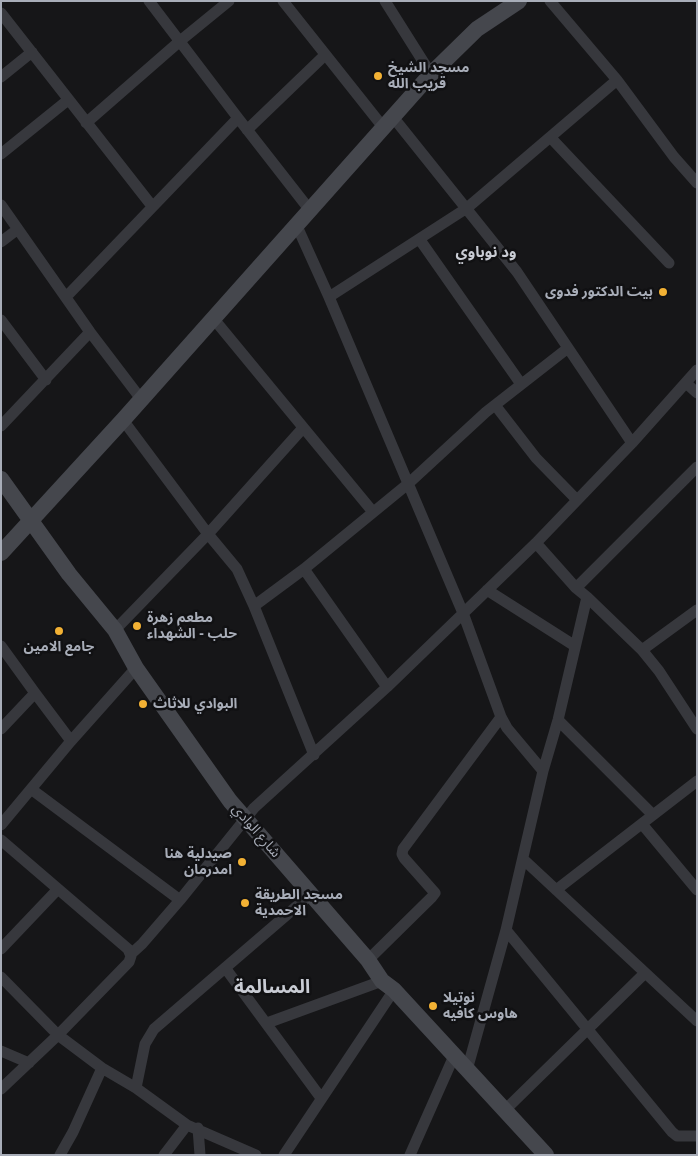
<!DOCTYPE html>
<meta charset="utf-8">
<style>
body{margin:0}
#map{position:relative;width:698px;height:1156px;overflow:hidden;background:#161618;font-family:"Open Sans",sans-serif}
canvas{display:block}
.frame{position:absolute;inset:0;border:2px solid #a8adb8;pointer-events:none}
</style>
<div id="map">
<canvas width="698" height="1156"></canvas>
<div class="frame"></div>
</div>
<script>
const g = document.querySelector('canvas').getContext('2d');
g.lineJoin = 'round';
function stroke(path, color, width, dash) { g.strokeStyle = color; g.lineWidth = width; g.lineCap = dash ? 'butt' : 'round'; g.setLineDash(dash || []); g.stroke(path); }
function drawText(font, color, halo, rows, align = 'center') {
  g.font = font + ' "Open Sans","Noto Sans Arabic",sans-serif'; g.lineWidth = 5; g.setLineDash([]); g.textBaseline = 'middle'; g.strokeStyle = halo; g.fillStyle = color; for (const [text, x, y, turn = 0] of rows) {
    g.save(); g.translate(x, y); g.rotate((+turn || 0) * Math.PI / 180); g.textAlign = isNaN(turn) ? turn : align; if (halo) g.strokeText(text, 0, 0); g.fillText(text, 0, 0); g.restore();
  }
}
stroke(new Path2D(`
 M 149,1 L 238,118 L 309,209
 M 283,1 L 383,127
 M 385,1 L 431,74
 M 550,1 L 617,80 L 674,157 L 697,183
 M 1,13 L 152,206
 M 1,77 L 32,52
 M 393,117 L 517,272 L 632,443
 M 86,123 L 180,41 L 229,1
 M 247,130 L 325,55
 M 551,138 L 669,263
 M 1,154 L 68,100
 M 1,205 L 90,332 L 141,399
 M 296,224 L 329,297 L 463,613 L 501,717 L 403,849 L 402,854 L 404,858 L 435,893 L 432,897 L 368,960
 M 420,240 L 521,384
 M 1,242 L 18,229
 M 66,297 L 238,118
 M 329,297 L 467,208 L 617,80
 M 213,318 L 373,512
 M 1,320 L 46,380
 M 686,383 L 697,393
 M 495,405 L 536,458 L 577,500
 M 123,420 L 208,534 L 237,569 L 254,606 L 314,755
 M 1,426 L 90,332
 M 304,569 L 387,687
 M 576,588 L 697,467
 M 487,590 L 575,646
 M 587,597 L 642,650 L 659,671 L 697,729
 M 254,606 L 304,569 L 409,483 L 486,412 L 568,348
 M 115,630 L 208,534 L 303,428
 M 1,646 L 35,693 L 71,741
 M 642,650 L 697,610
 M 501,717 L 507,728 L 543,771
 M 558,720 L 653,815
 M 1,729 L 35,693
 M 31,789 L 180,900
 M 642,824 L 697,890
 M 1,825 L 71,741 L 136,668
 M 1,840 L 128,949 L 131,956 L 129,962 L 58,1035 L 1,1089
 M 523,859 L 697,1021
 M 556,890 L 697,781
 M 506,930 L 672,1132 L 677,1136 L 697,1136
 M 1,949 L 58,889
 M 131,954 L 142,944 L 180,900 L 254,808 L 387,687 L 536,543 L 632,443 L 697,370
 M 226,969 L 321,1098
 M 1,977 L 58,1035 L 102,1068 L 136,1088 L 187,1125 L 256,1155
 M 267,1023 L 382,981
 M 1,1051 L 29,1063
 M 467,1070 L 506,930 L 543,771 L 558,720 L 587,597 L 576,588 L 536,543
 M 136,1088 L 145,1044 L 154,1029 L 311,894
 M 505,1110 L 645,973
 M 198,1128 L 200,1155
 M 60,1155 L 73,1132 L 102,1068
 M 164,1155 L 187,1125
 M 284,1155 L 394,990
 M 410,1155 L 454,1056`), '#37383d', 11);
stroke(new Path2D(`
 M 1,479 L 69,574 L 115,630 L 136,668 L 230,801 L 368,960 L 382,981 L 394,990 L 546,1155
 M 1,553 L 123,420 L 431,74 L 477,29 L 519,1`), '#45474d', 16);
for (const [x, y, r, color] of [
 [378,76,5,"#f2b134"],
 [663,292,5,"#f2b134"],
 [137,626,5,"#f2b134"],
 [59,631,5,"#f2b134"],
 [143,704,5,"#f2b134"],
 [242,862,5,"#f2b134"],
 [245,903,5,"#f2b134"],
 [433,1006,5,"#f2b134"]
]) { const dot = new Path2D(); dot.arc(x, y, r, 0, 2 * Math.PI); g.fillStyle = color; g.fill(dot); stroke(dot, '#111113', 2); }
drawText('bold 14px', '#a8adb8', '#111113', [
 ["مسجد الشيخ",388,68],
 ["قريب الله",388,84],
 ["بيت الدكتور فدوى",653,292,"right"],
 ["مطعم زهرة",147,618],
 ["حلب - الشهداء",147,634],
 ["جامع الامين",59,647,"center"],
 ["البوادي للاثاث",153,704],
 ["صيدلية هنا",232,854,"right"],
 ["امدرمان",232,870,"right"],
 ["مسجد الطريقة",255,895],
 ["الاحمدية",255,911],
 ["نوتيلا",443,998],
 ["هاوس كافيه",443,1014]
], 'left');
drawText('14px', '#a8adb8', '#111113', [
 ["شارع الوادي",256,831,49]
]);
drawText('bold 15px', '#c9ccd4', '#111113', [
 ["ود نوباوي",486,253]
]);
drawText('bold 19px', '#c9ccd4', '#111113', [
 ["المسالمة",272,988]
]);
</script>
